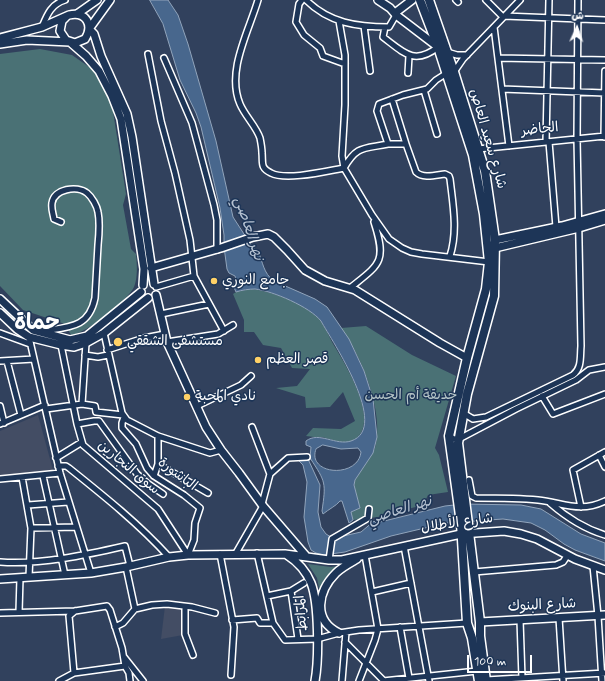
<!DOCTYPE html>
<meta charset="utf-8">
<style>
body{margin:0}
#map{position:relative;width:605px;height:681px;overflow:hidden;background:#31415d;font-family:Mynerve,"Playpen Sans Arabic",sans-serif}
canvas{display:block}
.north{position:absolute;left:557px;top:8px;width:40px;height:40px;-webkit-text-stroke:3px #1d3557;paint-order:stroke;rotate:3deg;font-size:11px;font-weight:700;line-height:16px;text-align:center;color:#fff}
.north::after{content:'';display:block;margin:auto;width:14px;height:18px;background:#fff;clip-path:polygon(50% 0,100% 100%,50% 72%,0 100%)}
.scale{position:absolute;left:467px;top:655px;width:65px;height:18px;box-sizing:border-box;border:2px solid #fff;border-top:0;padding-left:5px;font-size:12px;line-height:14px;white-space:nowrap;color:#fff;-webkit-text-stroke:3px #1d3557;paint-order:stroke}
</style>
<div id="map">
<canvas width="605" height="681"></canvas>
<div class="north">ش</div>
<div class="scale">100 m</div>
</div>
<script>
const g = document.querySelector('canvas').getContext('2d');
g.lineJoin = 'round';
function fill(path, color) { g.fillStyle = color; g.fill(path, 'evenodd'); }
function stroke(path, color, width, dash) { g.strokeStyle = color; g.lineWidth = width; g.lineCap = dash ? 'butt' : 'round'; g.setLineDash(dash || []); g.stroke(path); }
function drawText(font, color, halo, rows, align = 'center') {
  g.font = font + ' Mynerve,"Playpen Sans Arabic",sans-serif'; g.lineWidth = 3; g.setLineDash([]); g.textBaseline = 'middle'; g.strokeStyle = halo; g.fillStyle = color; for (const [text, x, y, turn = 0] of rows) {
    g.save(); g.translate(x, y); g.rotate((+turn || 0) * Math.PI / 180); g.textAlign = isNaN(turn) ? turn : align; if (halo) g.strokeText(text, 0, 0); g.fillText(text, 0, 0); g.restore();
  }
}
fill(new Path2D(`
 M 38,415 L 53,470 L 0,477 L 0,431 Z
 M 165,606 L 184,607 L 183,635 L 161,639 Z`), '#434d64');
fill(new Path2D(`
 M 40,49 L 72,55 L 92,69 L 101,82 L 112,105 L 126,194 L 123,205 L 131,249 L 136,254 C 137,265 138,277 134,287 C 128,300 86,334 71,335 L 65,324 L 23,310 L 0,286 L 0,54 Z
 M 250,289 C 268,290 300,302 314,314 C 323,321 327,332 332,342 C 343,361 381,419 356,439 C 345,447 333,439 321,437 C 317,437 311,437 306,436 L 313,428 L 341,429 L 355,421 L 343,392 L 330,407 L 306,408 L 305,397 L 276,388 L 297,386 L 310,369 L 292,368 L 281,348 L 263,345 L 254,332 L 244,332 L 244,320 L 233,294 L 236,292 Z
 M 366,326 L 412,355 L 456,376 L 435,448 L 439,455 L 448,492 L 428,495 L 423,505 L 378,517 L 353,520 L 351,512 L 360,508 C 358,501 355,492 354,484 C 354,479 372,457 375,448 C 385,413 361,355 341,328 Z
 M 308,564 L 331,567 L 346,565 L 335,572 L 321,598 L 317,578 Z`), '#4a7175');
const water = new Path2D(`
 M 150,0 L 168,0 L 178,15 L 188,44 L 216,141 L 233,217 L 253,248 L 258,251 C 263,262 263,273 274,281 L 315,299 L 327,307 L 349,339 L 364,371 L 373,399 L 377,437 L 373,453 L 355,480 L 354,485 L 360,508 L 351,512 L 353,520 L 349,523 L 342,501 L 340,501 C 336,506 329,509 323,514 L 322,511 C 326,483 326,482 310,458 L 311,447 L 306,445 L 306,441 C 319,431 336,446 351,441 C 391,428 332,341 321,321 C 310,307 273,291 255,289 C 249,289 242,290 236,292 L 233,285 L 237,283 L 235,276 L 229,273 L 227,269 L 224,247 L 224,235 L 220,208 L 201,127 L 196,113 L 180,80 L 163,24 ZM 323,445 L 341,449 L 358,448 L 361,452 C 358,479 306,475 316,449 Z
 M 308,459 L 320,485 L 318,512 L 321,527 L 326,534 L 331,537 L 339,537 L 361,532 L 374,521 L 376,523 L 445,506 L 463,504 L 521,505 L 541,509 L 581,534 L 605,543 L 605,561 L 575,550 L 564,544 L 545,530 L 531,523 L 503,519 L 446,523 L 391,536 L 345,552 L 323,555 L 316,553 L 311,550 L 308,542 L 304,517 L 307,482 L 303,465 L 298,460 Z`);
fill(water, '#48678d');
stroke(water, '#91a4bb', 1);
const minor = new Path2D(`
 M 258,0 C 249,31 226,71 240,104 C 245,116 256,126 260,138 C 261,143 262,148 262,153 C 263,163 260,168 271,173 C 286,181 327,171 344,168 C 357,145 364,149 388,144 L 377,111 L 379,104 L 403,95 L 427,89 L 436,80 L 447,73
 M 302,0 L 299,4 L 296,22 L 304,35 L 320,48 L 323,56 L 345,64
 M 306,0 C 329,23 357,27 389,27 L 396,15
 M 456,0 L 458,2
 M 486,0 L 503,17
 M 504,16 L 605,20
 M 339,21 L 345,55 L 345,105 L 342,156 L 344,168 L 372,215 L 389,239 L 402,248 L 411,252 L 422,254 L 489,262
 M 364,26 L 370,71
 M 42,27 C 47,15 51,4 65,0
 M 385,27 L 383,37 C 403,52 414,66 438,47
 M 494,27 L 509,146
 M 447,52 L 457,55 L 467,55
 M 148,54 L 161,121 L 175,173 L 190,240 L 194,276 L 224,331
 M 164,58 L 192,123 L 214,205 L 217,220 L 217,250
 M 498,58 L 605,60
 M 454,72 L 463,59 L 520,0
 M 408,73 L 409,56
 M 502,89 L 605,93
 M 424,90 L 437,134
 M 604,137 L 605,71
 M 546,142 L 549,0
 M 549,142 L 556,227
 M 388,144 L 406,144 L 392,99
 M 406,144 L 416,172 C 423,179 436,175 445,174 L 449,176 L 450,179 C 453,205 458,231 450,256
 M 478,149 L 605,136
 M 156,287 L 194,276
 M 350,288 C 380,264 387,262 374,222
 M 161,314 L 209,304
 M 43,331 C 69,327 89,328 95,298 C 96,280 97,263 98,245 C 99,235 100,222 98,212 C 97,206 92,197 87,193 C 77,185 54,189 52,203 C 51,209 53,213 54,219 L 61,222
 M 0,333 L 30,344
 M 104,333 L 122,413 L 127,420 L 158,436 L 210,453 L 221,450
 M 29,337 L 60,473 L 91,573
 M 167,342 L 218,334 L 233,325
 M 61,345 L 77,424 L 83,445 L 158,509 L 188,555
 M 107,350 L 144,338 L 165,334
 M 85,355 L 98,357 L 108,355
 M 0,361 L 34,359
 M 7,361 L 21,415
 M 542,396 L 553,414 L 605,394
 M 82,404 L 86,343
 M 0,406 L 4,423
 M 197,406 L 241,385 L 251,376
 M 46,409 L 82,404 L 95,406 L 96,412 L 123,415
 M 463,413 L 473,419 L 486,417 L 573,375 C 582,368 580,357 581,346 L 577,139 L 578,0
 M 124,417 L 122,423 L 122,428 L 136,444 L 147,468 L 154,476 L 184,495 L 200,508 L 195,523 L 194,540 L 188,555
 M 0,424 L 45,405
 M 77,424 L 94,421 L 99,421 L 137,474 L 147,483 L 163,494
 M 252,427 L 270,474
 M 449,436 L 454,439 L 459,439 L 516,409 L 576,380 L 589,370 L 605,367
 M 599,455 L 605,467
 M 56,458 L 82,442
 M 158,464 L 208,493
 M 58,466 L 66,466 L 69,468 C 104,496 139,524 169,557
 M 43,476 L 65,575
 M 154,476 L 158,464 L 158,436
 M 22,477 L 31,528 L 29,577
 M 0,479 L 60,473
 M 469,480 L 472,496 L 476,498 C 497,498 518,498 538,500 C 564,503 580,513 605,501
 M 550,503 C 565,516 585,529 605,535
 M 262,504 L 270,474 L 288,458 L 307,457
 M 28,505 L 68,502
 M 581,507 L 573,470 L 605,452
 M 31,528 L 76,527
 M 404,546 L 429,681
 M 236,553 L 263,506
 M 257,553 L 273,623 L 285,640 L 317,639 L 339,633 L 359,630 L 467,623
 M 220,554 L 234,627 L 231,675
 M 329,560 L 332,539 L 368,518 L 369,509
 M 0,562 C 40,565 86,555 125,546 L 130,566
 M 593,566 L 598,616 L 602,681
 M 126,567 L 135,609
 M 474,572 L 556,565 L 563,562 L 567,556
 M 291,591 L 304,583
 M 372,592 L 411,583
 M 267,596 L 291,591 L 298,639
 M 185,607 L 185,634 L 193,655
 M 19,612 L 20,578
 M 0,613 L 75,611 L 107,606 L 110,610 L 122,648 L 125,666 L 129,673 L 130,681
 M 559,618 L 563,681
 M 232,620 L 257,618 L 260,623 L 273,623
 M 520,620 L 522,678
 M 115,627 L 123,623 L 135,609 L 152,605 L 167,604 L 192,607 L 215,613
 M 400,627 L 409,678
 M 345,642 L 384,681
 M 124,657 L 143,681
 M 74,673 L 69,616 L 75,611
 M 486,680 L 605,673
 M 59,681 L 74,673 L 125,666
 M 342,681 L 346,632
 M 359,681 L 375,640 L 378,629 L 365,555
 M 383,681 L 477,671`);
const secondary = new Path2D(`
 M 110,0 L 89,29 L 94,34 L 101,56 L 127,114 L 132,137 L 154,284
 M 378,0 L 390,8 L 396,15 L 438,47
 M 395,13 L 412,0
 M 77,14 L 97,0
 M 0,38 L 42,27 L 69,15 C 86,11 94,25 85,39 L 75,43 L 66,40 L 60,31 L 62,21 L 66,17
 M 0,44 L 27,40 L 70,42 L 86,56 L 99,71 L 112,96 L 121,119 L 144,269 L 143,285
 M 495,240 L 562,226 L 605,214
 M 495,248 L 579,228 L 605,220
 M 151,268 L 221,248 L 253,237 L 268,234 L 274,237 L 287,250 L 305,270 L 325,281 L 355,290 L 440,343 L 467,358
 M 156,295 L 167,342 L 206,427 L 221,450 L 239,473 L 263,506 L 306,556
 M 0,299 L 33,330 L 70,340 L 87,336 L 141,292
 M 0,313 L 17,329 L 29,337 L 61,345 L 74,347 L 86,343 L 104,333 L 148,298
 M 287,555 C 298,562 306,571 311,583 C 319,603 319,659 315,681
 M 0,579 L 91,573 L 126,567 L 169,557 L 188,555 L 285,554 L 329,560 L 342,560 L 461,534 L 504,531 L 521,534 L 537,539 L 575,559 L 605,570
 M 480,622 L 605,615
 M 339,633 C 312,620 318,591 336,573 C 342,567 350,563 357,559`);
const primary = new Path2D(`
 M 420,0 L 438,47 L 473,155 L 484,214 L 489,262 L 486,289 L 467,358 L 449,436 L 461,523 L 467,623 L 472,638 L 479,681
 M 429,0 L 454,72 L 485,171 L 495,240 L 494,296 L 467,394 L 458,443 L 480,622 L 480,636 L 486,681`);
stroke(minor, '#fff', 8);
stroke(secondary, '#fff', 10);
stroke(primary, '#fff', 11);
stroke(minor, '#1d3557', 5);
stroke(secondary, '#1d3557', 7);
stroke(primary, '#1d3557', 8);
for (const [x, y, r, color] of [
 [214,281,4,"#ffd166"],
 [118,342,5,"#ffd166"],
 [258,360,4,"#ffd166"],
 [187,397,4,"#ffd166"]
]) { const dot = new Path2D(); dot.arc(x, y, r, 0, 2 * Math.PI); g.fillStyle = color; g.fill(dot); stroke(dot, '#1d3557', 1.5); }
drawText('14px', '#fff', '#1d3557', [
 ["الحاضر",540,130,-6],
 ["شارع سعيد العاص",487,139,74],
 ["سوق النجارين",128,468,40],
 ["الباشورة",177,475,37],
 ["شارع الأطلال",457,524,-8],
 ["شارع البنوك",542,606,-3],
 ["المرابط",302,613,-95]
]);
drawText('14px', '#fff', '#1d3557', [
 ["جامع النوري",222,281],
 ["مستشفى الشققي",127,342],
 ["قصر العظم",266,360],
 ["نادي المحبة",195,397]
], 'left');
drawText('14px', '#b7c6c8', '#1d3557', [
 ["حديقة أم الحسن",411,396]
]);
drawText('italic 15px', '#b6c2d1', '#1d3557', [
 ["نهر العاصي",248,229,72],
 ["نهر العاصي",400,511,-17]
]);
drawText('bold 22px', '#fff', '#1d3557', [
 ["حماة",37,324]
]);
</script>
